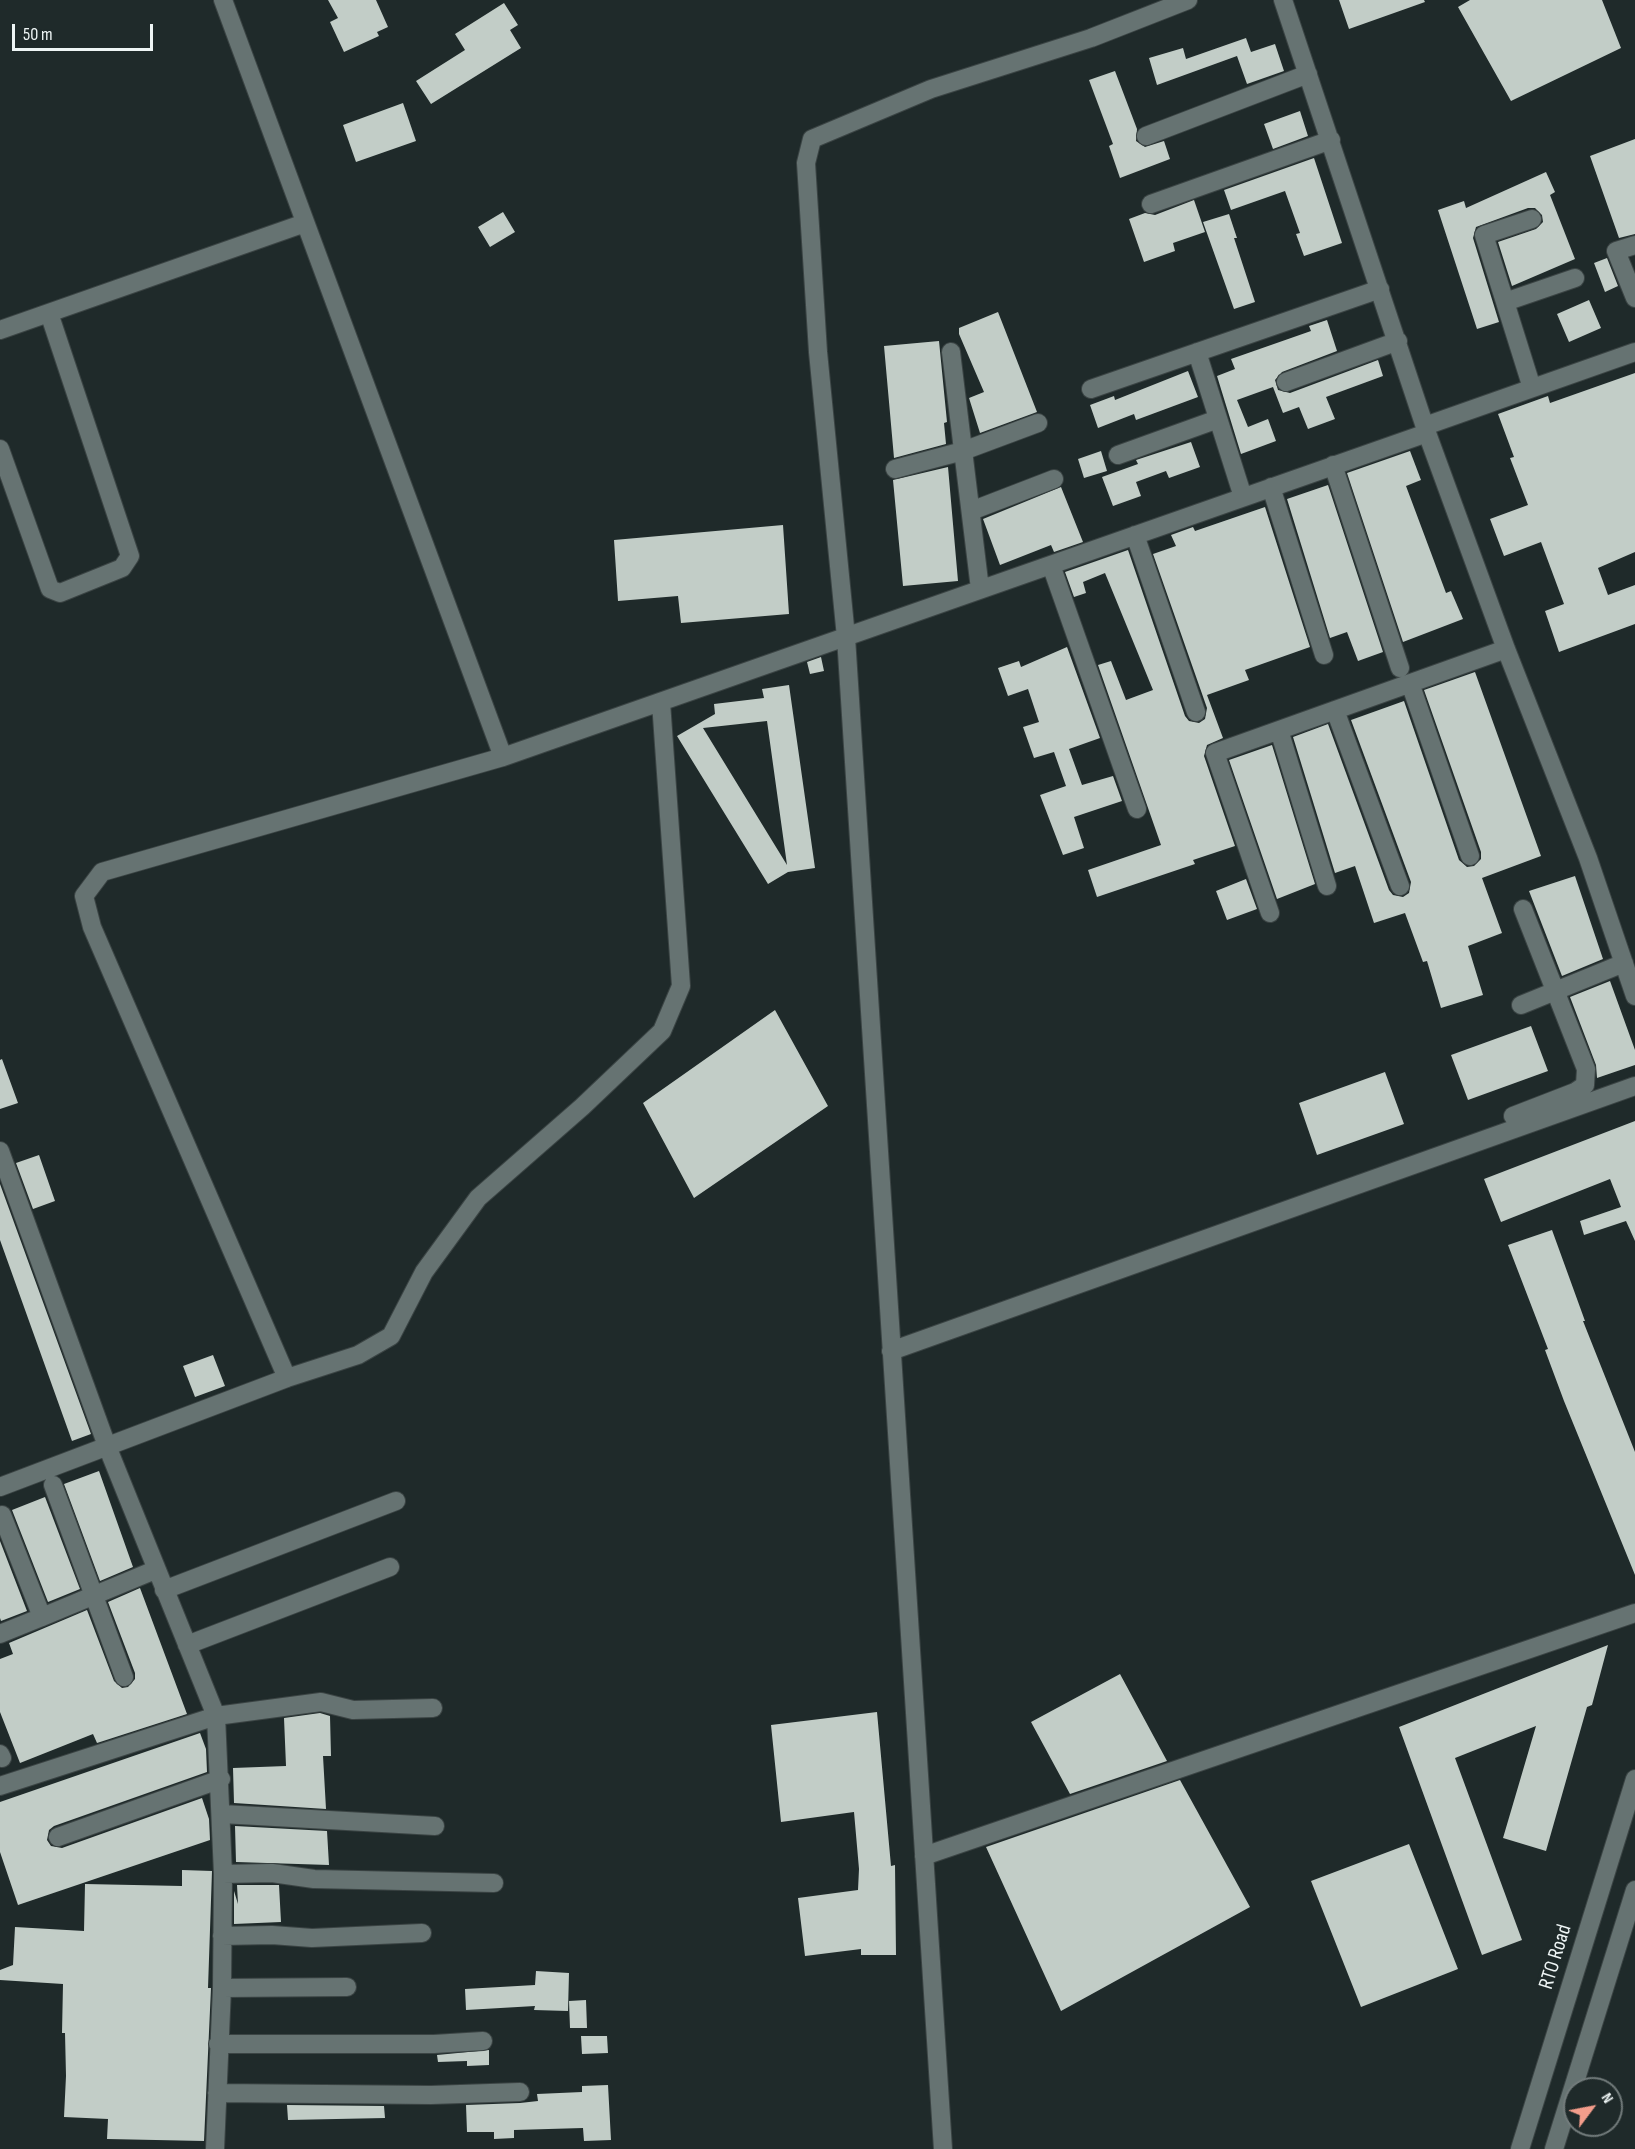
<!DOCTYPE html>
<style>
body{margin:0}
#map{position:relative;width:1635px;height:2149px;overflow:hidden;background:#1f2a2a;font-family:"Sofia Sans Condensed",sans-serif}
canvas{display:block}
.north{position:absolute;left:1563px;top:2077px;width:60px;height:60px;box-sizing:border-box;background:#1f2a2a;border:2px solid #727b7b;border-radius:50%;rotate:58deg;font-size:16px;font-weight:700;line-height:24px;text-align:center;color:#eef5f5}
.north::after{content:'';display:block;margin:auto;width:21px;height:27px;background:#f49d8b;clip-path:polygon(50% 0,100% 100%,50% 72%,0 100%)}
.scale{position:absolute;left:12px;top:24px;width:141px;height:27px;box-sizing:border-box;border:3px solid #eef5f5;border-top:0;padding-left:8px;font-size:18px;line-height:21px;white-space:nowrap;color:#eef5f5;-webkit-text-stroke:4px #1f2a2a;paint-order:stroke}
</style>
<div id="map">
<canvas width="1635" height="2149"></canvas>
<div class="north">N</div>
<div class="scale">50 m</div>
</div>
<script>
const g = document.querySelector('canvas').getContext('2d');
g.lineJoin = 'round';
function fill(path, color) { g.fillStyle = color; g.fill(path, 'evenodd'); }
function stroke(path, color, width, dash) { g.strokeStyle = color; g.lineWidth = width; g.lineCap = dash ? 'butt' : 'round'; g.setLineDash(dash || []); g.stroke(path); }
function drawText(font, color, halo, rows, align = 'center') {
  g.font = font + ' "Sofia Sans Condensed",sans-serif'; g.lineWidth = 6; g.setLineDash([]); g.textBaseline = 'middle'; g.strokeStyle = halo; g.fillStyle = color; for (const [text, x, y, turn = 0] of rows) {
    g.save(); g.translate(x, y); g.rotate((+turn || 0) * Math.PI / 180); g.textAlign = isNaN(turn) ? turn : align; if (halo) g.strokeText(text, 0, 0); g.fillText(text, 0, 0); g.restore();
  }
}
fill(new Path2D(`
 M 328,0 L 376,0 L 388,27 L 377,32 L 379,36 L 344,52 L 330,22 L 338,18 Z
 M 1339,0 L 1424,0 L 1425,2 L 1349,29 Z
 M 1470,0 L 1602,0 L 1621,48 L 1511,101 L 1458,7 Z
 M 504,3 L 518,25 L 510,30 L 521,48 L 431,104 L 416,81 L 465,50 L 455,34 Z
 M 1246,38 L 1251,52 L 1275,44 L 1284,71 L 1247,84 L 1237,56 L 1157,85 L 1149,58 L 1183,48 L 1186,59 Z
 M 1115,71 L 1137,129 L 1136,141 L 1145,147 L 1164,141 L 1170,159 L 1120,178 L 1109,146 L 1113,144 L 1089,80 Z
 M 403,103 L 416,141 L 356,162 L 343,125 Z
 M 1300,111 L 1308,136 L 1273,149 L 1264,124 Z
 M 1635,139 L 1635,234 L 1619,238 L 1590,156 Z
 M 1314,158 L 1342,243 L 1304,256 L 1296,234 L 1300,233 L 1285,191 L 1231,210 L 1224,190 Z
 M 1546,172 L 1555,192 L 1550,195 L 1575,259 L 1512,286 L 1498,242 L 1536,229 L 1543,222 L 1542,215 L 1535,208 L 1528,208 L 1476,227 L 1473,238 L 1499,322 L 1477,329 L 1438,210 L 1464,201 L 1466,208 Z
 M 1194,200 L 1205,232 L 1173,243 L 1175,251 L 1144,262 L 1129,219 L 1145,213 L 1155,215 Z
 M 503,212 L 515,232 L 490,247 L 478,227 Z
 M 1229,214 L 1237,238 L 1234,238 L 1255,302 L 1234,309 L 1203,222 Z
 M 1607,258 L 1618,286 L 1605,292 L 1594,263 Z
 M 1589,300 L 1601,328 L 1569,342 L 1557,314 Z
 M 998,312 L 1037,412 L 980,433 L 969,398 L 984,392 L 959,334 L 959,328 Z
 M 1327,320 L 1337,351 L 1282,372 L 1275,380 L 1278,390 L 1290,393 L 1378,360 L 1383,376 L 1326,397 L 1335,419 L 1308,429 L 1299,407 L 1283,413 L 1273,387 L 1237,400 L 1248,427 L 1268,419 L 1276,441 L 1241,454 L 1217,376 L 1235,369 L 1231,359 L 1311,331 L 1309,326 Z
 M 939,341 L 947,422 L 944,423 L 946,444 L 894,458 L 884,346 Z
 M 1188,371 L 1198,397 L 1136,420 L 1134,414 L 1098,428 L 1090,405 L 1114,396 L 1115,400 Z
 M 1635,373 L 1635,552 L 1598,568 L 1608,595 L 1635,585 L 1635,624 L 1559,652 L 1545,611 L 1564,604 L 1541,542 L 1504,556 L 1490,519 L 1528,505 L 1510,458 L 1514,457 L 1498,414 L 1548,396 L 1550,403 Z
 M 1191,442 L 1200,467 L 1169,478 L 1166,471 L 1136,482 L 1141,496 L 1113,506 L 1102,477 L 1138,464 L 1136,460 Z
 M 1101,451 L 1107,471 L 1084,478 L 1078,459 Z
 M 1410,451 L 1421,480 L 1406,486 L 1446,593 L 1451,591 L 1463,619 L 1403,642 L 1347,473 Z
 M 948,467 L 958,581 L 903,586 L 893,480 Z
 M 1328,485 L 1383,652 L 1358,661 L 1347,632 L 1330,638 L 1287,499 Z
 M 1061,487 L 1083,542 L 1054,552 L 1051,545 L 1000,565 L 983,519 Z
 M 1265,507 L 1310,647 L 1245,670 L 1249,680 L 1207,695 L 1223,738 L 1207,745 L 1204,756 L 1235,846 L 1193,860 L 1195,864 L 1097,897 L 1088,870 L 1161,845 L 1098,665 L 1111,661 L 1126,700 L 1153,690 L 1105,573 L 1083,582 L 1086,593 L 1074,597 L 1065,572 L 1128,550 L 1185,716 L 1189,721 L 1199,723 L 1205,719 L 1207,708 L 1153,554 L 1176,546 L 1171,535 L 1193,527 L 1195,531 Z
 M 783,525 L 789,614 L 681,623 L 678,596 L 618,601 L 614,540 Z
 M 1067,647 L 1100,738 L 1069,749 L 1082,785 L 1113,776 L 1122,801 L 1074,817 L 1084,848 L 1063,855 L 1040,795 L 1066,786 L 1054,752 L 1034,758 L 1023,727 L 1039,722 L 1028,689 L 1008,696 L 998,668 L 1019,661 L 1021,667 Z
 M 821,657 L 824,671 L 810,674 L 807,662 Z
 M 1475,672 L 1541,856 L 1482,878 L 1502,933 L 1468,946 L 1483,995 L 1441,1008 L 1427,961 L 1423,962 L 1405,913 L 1374,923 L 1355,866 L 1335,873 L 1293,737 L 1328,724 L 1389,890 L 1393,895 L 1403,897 L 1409,893 L 1411,882 L 1351,720 L 1404,701 L 1459,860 L 1467,867 L 1474,866 L 1481,859 L 1481,852 L 1424,690 Z
 M 789,685 L 815,868 L 788,872 L 768,884 L 677,736 L 715,714 L 714,704 L 764,698 L 762,689 ZM 767,721 L 787,865 L 703,728 Z
 M 1272,745 L 1315,884 L 1277,899 L 1229,760 Z
 M 1575,876 L 1603,959 L 1562,976 L 1529,891 Z
 M 1246,879 L 1257,909 L 1227,920 L 1216,891 Z
 M 1610,981 L 1635,1050 L 1635,1065 L 1597,1078 L 1596,1065 L 1570,997 Z
 M 775,1010 L 828,1106 L 694,1198 L 643,1103 Z
 M 1531,1026 L 1548,1071 L 1468,1100 L 1451,1055 Z
 M 2,1059 L 18,1103 L 0,1109 L 0,1060 Z
 M 1385,1072 L 1404,1124 L 1317,1155 L 1299,1103 Z
 M 1635,1121 L 1635,1241 L 1626,1221 L 1584,1235 L 1580,1221 L 1621,1207 L 1610,1179 L 1501,1222 L 1484,1179 Z
 M 39,1155 L 55,1201 L 33,1209 L 16,1163 Z
 M 0,1184 L 91,1434 L 72,1441 L 0,1240 Z
 M 1552,1230 L 1585,1321 L 1583,1321 L 1635,1452 L 1635,1575 L 1564,1401 L 1545,1350 L 1548,1349 L 1508,1245 Z
 M 213,1355 L 225,1386 L 195,1397 L 183,1366 Z
 M 99,1471 L 133,1567 L 100,1581 L 64,1484 Z
 M 45,1497 L 80,1589 L 48,1602 L 12,1510 Z
 M 0,1541 L 27,1611 L 1,1621 L 0,1618 Z
 M 140,1588 L 187,1714 L 97,1743 L 93,1734 L 20,1763 L 0,1712 L 0,1659 L 13,1654 L 9,1643 L 87,1610 L 114,1681 L 122,1688 L 128,1687 L 135,1679 L 135,1673 L 108,1602 Z
 M 1608,1645 L 1592,1705 L 1587,1707 L 1546,1851 L 1503,1838 L 1536,1726 L 1455,1758 L 1522,1940 L 1482,1955 L 1399,1727 Z
 M 1120,1674 L 1167,1761 L 1070,1794 L 1031,1722 Z
 M 877,1712 L 891,1866 L 895,1865 L 896,1955 L 861,1955 L 861,1949 L 805,1956 L 798,1898 L 858,1890 L 859,1869 L 854,1812 L 781,1822 L 771,1725 Z
 M 320,1713 L 330,1716 L 331,1756 L 323,1756 L 326,1809 L 234,1803 L 233,1768 L 286,1766 L 284,1718 Z
 M 200,1733 L 206,1749 L 207,1772 L 54,1826 L 49,1830 L 47,1840 L 51,1846 L 62,1848 L 202,1798 L 209,1819 L 210,1840 L 18,1905 L 0,1852 L 0,1802 Z
 M 1180,1780 L 1250,1907 L 1061,2011 L 986,1847 Z
 M 235,1826 L 327,1831 L 329,1865 L 236,1862 Z
 M 1409,1844 L 1458,1969 L 1361,2007 L 1311,1881 Z
 M 182,1870 L 212,1871 L 208,1988 L 211,1988 L 204,2141 L 107,2139 L 108,2119 L 64,2117 L 66,2076 L 65,2033 L 62,2033 L 63,1984 L 0,1980 L 0,1970 L 13,1965 L 15,1927 L 84,1931 L 85,1884 L 182,1886 Z
 M 237,1885 L 279,1885 L 281,1922 L 234,1924 L 234,1891 L 238,1904 Z
 M 536,1971 L 569,1973 L 568,2011 L 534,2010 L 535,2006 L 466,2010 L 465,1989 L 535,1985 Z
 M 586,2000 L 587,2028 L 570,2028 L 569,2001 Z
 M 581,2036 L 607,2036 L 608,2053 L 582,2054 Z
 M 489,2050 L 489,2065 L 467,2066 L 467,2061 L 438,2062 L 437,2055 Z
 M 608,2085 L 611,2140 L 584,2141 L 583,2128 L 514,2130 L 514,2138 L 494,2139 L 494,2132 L 467,2132 L 466,2105 L 520,2103 L 538,2101 L 537,2094 L 582,2092 L 582,2086 Z
 M 287,2105 L 384,2106 L 385,2118 L 288,2120 Z`), '#c2cdc7');
const minor = new Path2D(`
 M 223,0 L 503,757 L 1427,433
 M 1283,0 L 1427,433 L 1506,649 L 1588,858 L 1635,996
 M 1146,136 L 1308,74
 M 1151,204 L 1331,140
 M 1532,219 L 1484,235 L 1532,388
 M 1635,245 L 1616,251 L 1635,298
 M 1505,302 L 1575,278
 M 0,330 L 305,223
 M 951,352 L 980,589
 M 1197,352 L 1243,497
 M 1286,382 L 1398,341
 M 1091,389 L 1380,289
 M 1425,426 L 1635,352
 M 0,449 L 50,589 L 60,593 L 122,568 L 130,556 L 49,313
 M 1118,455 L 1218,419
 M 1333,465 L 1400,668
 M 895,469 L 963,451 L 1038,423
 M 1271,487 L 1324,655
 M 971,511 L 1054,479
 M 1135,535 L 1196,712
 M 1051,565 L 1137,809
 M 1410,683 L 1470,856
 M 1335,710 L 1400,886
 M 1279,730 L 1327,886
 M 1270,913 L 1215,753 L 1506,649
 M 1521,1005 L 1624,963
 M 1513,1116 L 1575,1092 L 1585,1085 L 1586,1069 L 1523,909
 M 0,1151 L 107,1446 L 216,1716 L 223,1874 L 222,1988 L 215,2149
 M 891,1351 L 1635,1086
 M 287,1378 L 92,927 L 84,896 L 102,872 L 503,757
 M 53,1485 L 124,1677
 M 0,1487 L 287,1378 L 358,1355 L 391,1336 L 424,1272 L 478,1198 L 582,1107 L 662,1031 L 681,986 L 661,702
 M 2,1515 L 42,1617 L 155,1570
 M 164,1590 L 396,1501
 M 0,1634 L 42,1617
 M 187,1645 L 390,1567
 M 0,1754 L 2,1758
 M 0,1786 L 216,1716 L 321,1702 L 353,1710 L 433,1708
 M 222,1814 L 435,1826
 M 58,1837 L 221,1779
 M 924,1856 L 1635,1613
 M 223,1874 L 272,1873 L 314,1879 L 494,1883
 M 222,1936 L 272,1935 L 312,1938 L 422,1933
 M 222,1988 L 347,1987
 M 218,2044 L 434,2044 L 483,2041
 M 217,2093 L 431,2095 L 520,2092
 M 943,2149 L 846,637 L 818,352 L 806,163 L 812,139 L 931,89 L 1091,38 L 1188,0
 M 1520,2149 L 1635,1779
 M 1554,2149 L 1635,1890`);
stroke(minor, '#3b4444', 20);
stroke(minor, '#667372', 18);
drawText('21px', '#eef5f5', '#1f2a2a', [
 ["RTO Road",1556,1957,-73]
]);
</script>
